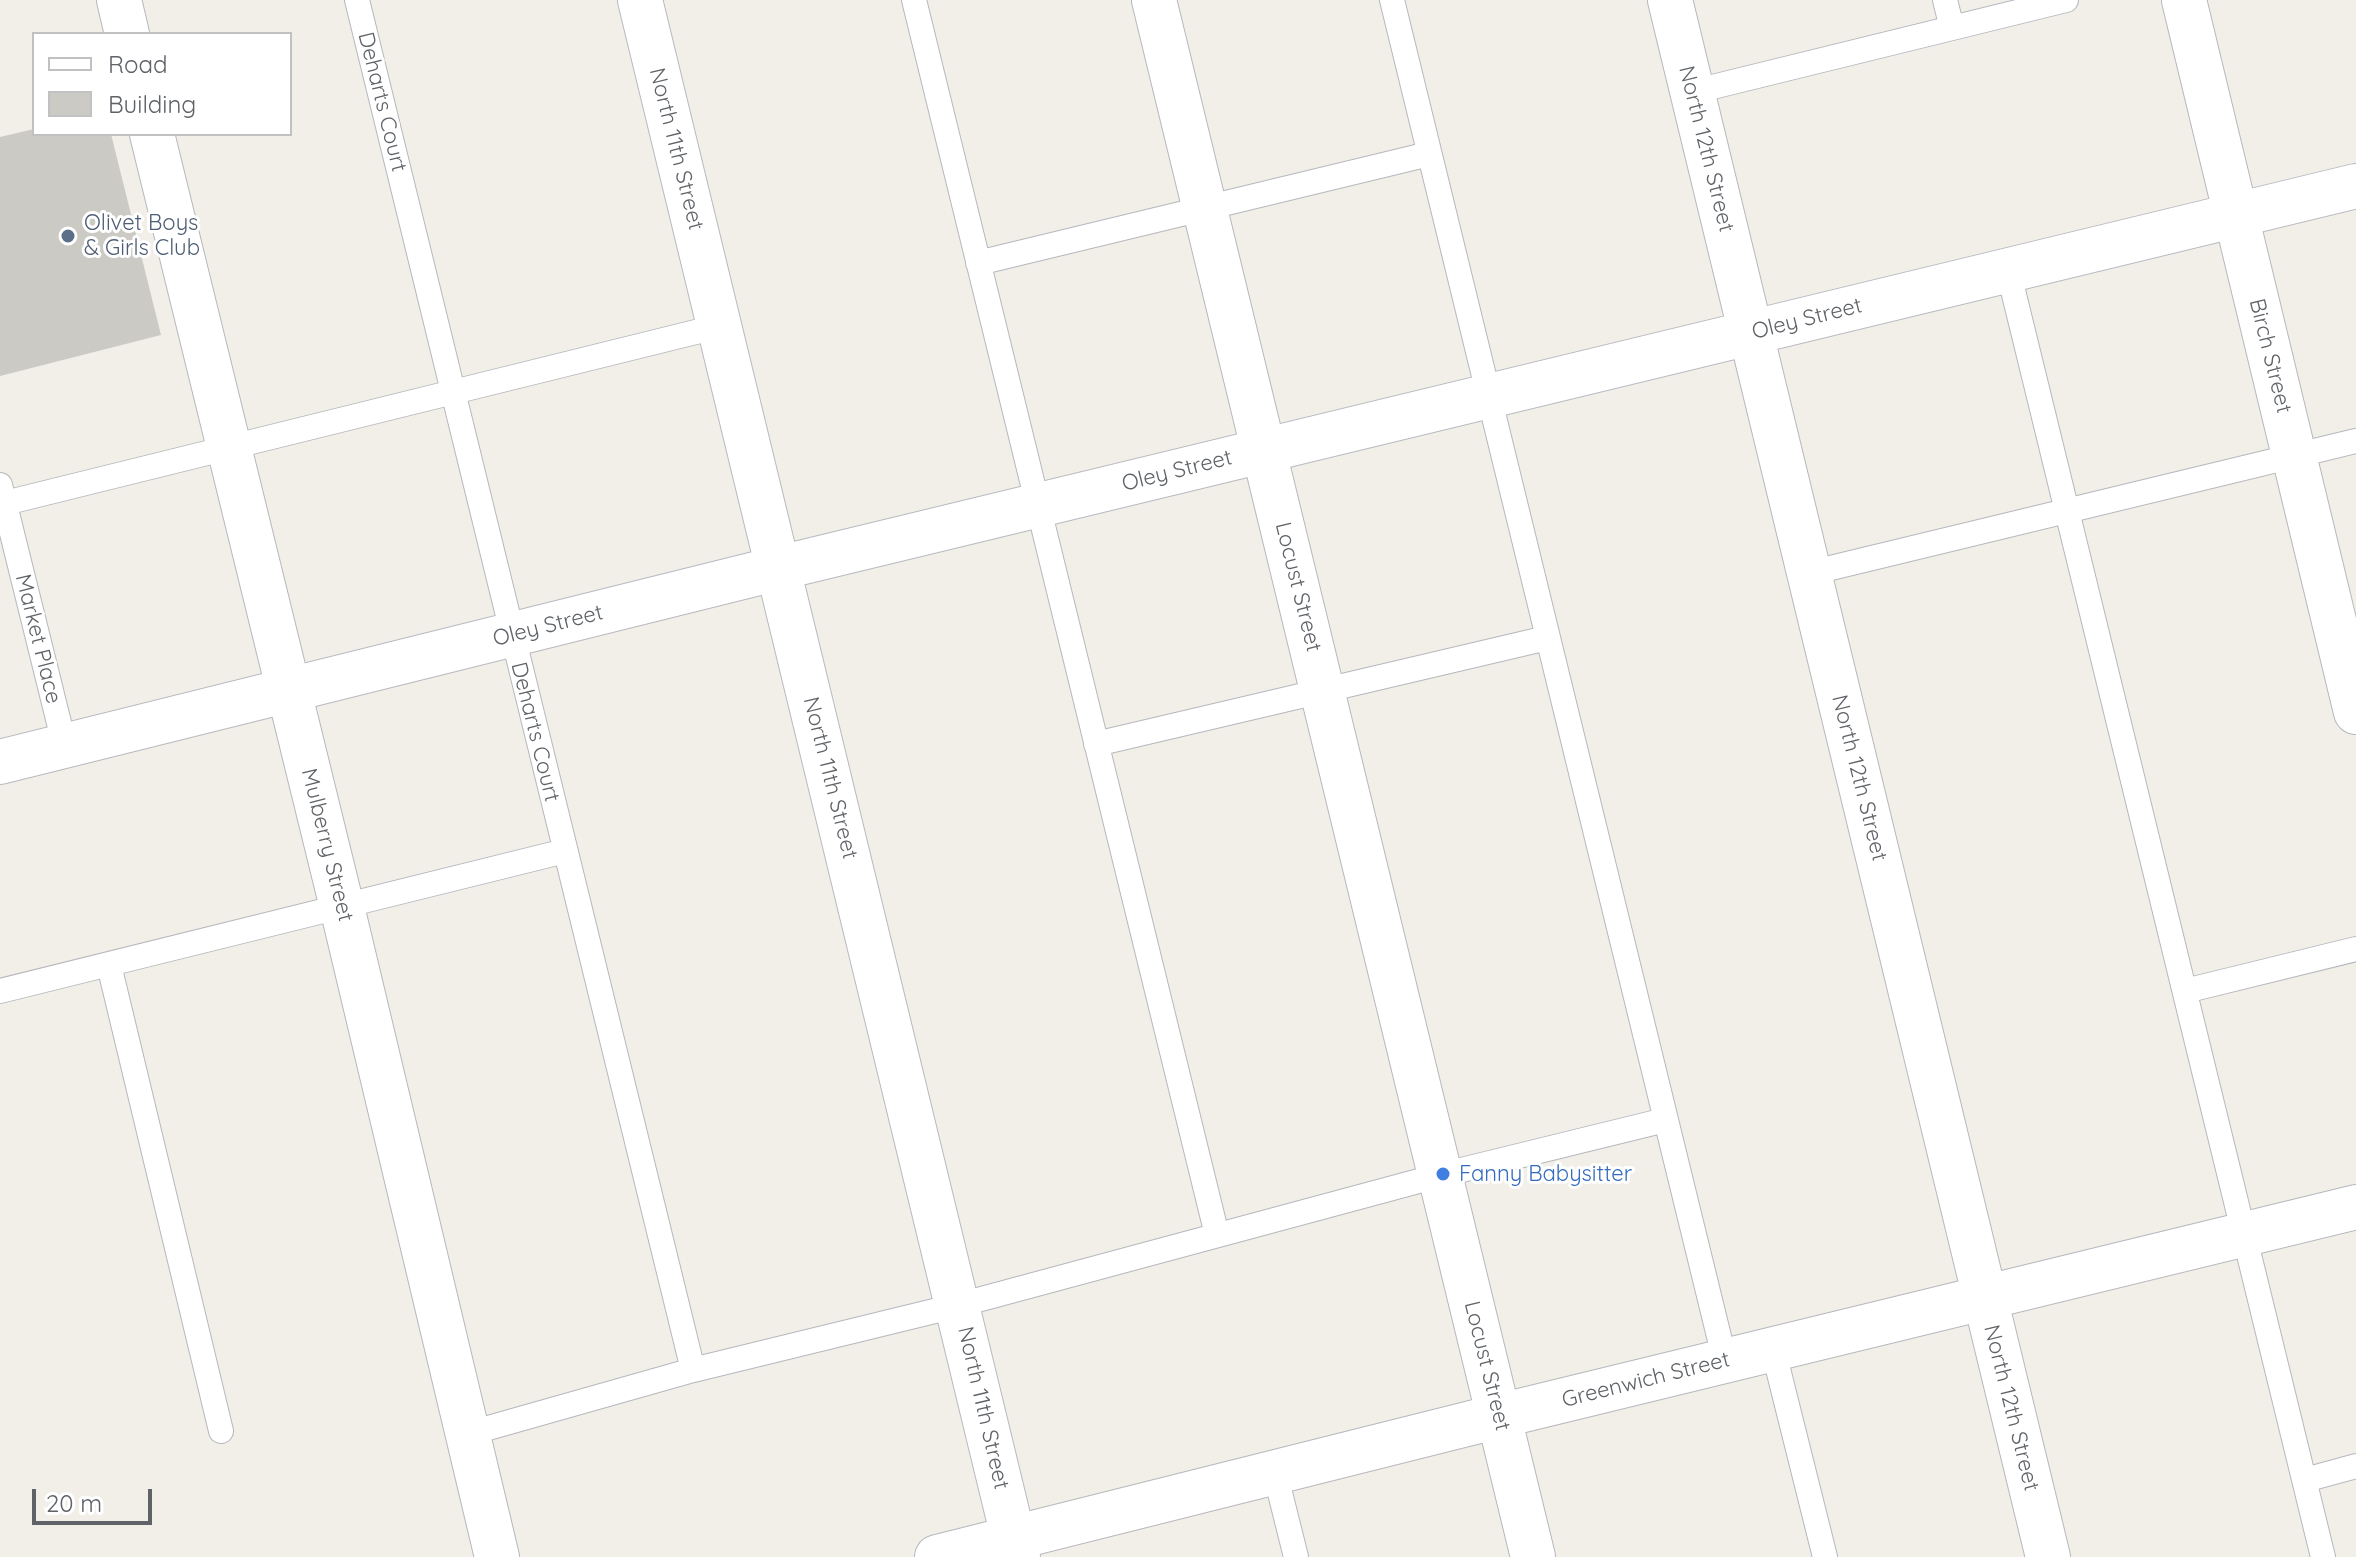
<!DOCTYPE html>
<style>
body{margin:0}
#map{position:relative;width:2356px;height:1557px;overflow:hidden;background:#f1efe8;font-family:Quicksand,sans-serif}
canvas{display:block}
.legend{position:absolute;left:32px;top:32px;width:260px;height:104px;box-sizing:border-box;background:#fff;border:2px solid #bfc1c3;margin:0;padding:10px 14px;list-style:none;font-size:24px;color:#5f6368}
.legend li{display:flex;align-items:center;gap:16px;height:40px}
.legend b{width:40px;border:2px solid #bfc1c3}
.scale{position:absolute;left:32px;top:1489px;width:120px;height:36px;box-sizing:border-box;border:4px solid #5f6368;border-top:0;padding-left:10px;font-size:24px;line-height:28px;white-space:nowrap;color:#5f6368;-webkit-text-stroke:6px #fff;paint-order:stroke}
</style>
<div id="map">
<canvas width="2356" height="1557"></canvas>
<ul class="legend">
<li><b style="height:10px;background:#fff"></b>Road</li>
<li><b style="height:22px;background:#cccac5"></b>Building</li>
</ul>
<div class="scale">20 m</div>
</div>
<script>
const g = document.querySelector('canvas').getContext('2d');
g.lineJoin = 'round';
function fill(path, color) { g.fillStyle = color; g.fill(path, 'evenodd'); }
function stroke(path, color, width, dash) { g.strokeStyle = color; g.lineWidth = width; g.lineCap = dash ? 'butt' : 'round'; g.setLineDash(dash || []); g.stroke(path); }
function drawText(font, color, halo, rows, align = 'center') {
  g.font = font + ' Quicksand,sans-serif'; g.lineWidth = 6; g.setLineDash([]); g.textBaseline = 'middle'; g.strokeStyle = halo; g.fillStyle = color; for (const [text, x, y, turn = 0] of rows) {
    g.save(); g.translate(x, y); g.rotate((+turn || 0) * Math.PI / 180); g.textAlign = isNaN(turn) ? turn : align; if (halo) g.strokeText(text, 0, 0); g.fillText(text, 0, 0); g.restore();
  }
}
fill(new Path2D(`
 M 34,129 L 34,134 L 111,134 L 161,335 L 0,376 L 0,137 Z`), '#cccac5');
const lane = new Path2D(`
 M 357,0 L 693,1370
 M 914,0 L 1217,1235
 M 1392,0 L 1725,1361
 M 1945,0 L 1952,28
 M 1692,92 L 2066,0
 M 978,263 L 1429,154
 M 2008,270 L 2323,1557
 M 0,485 L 65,747
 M 5,503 L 720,326
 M 1810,573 L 2356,441
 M 1096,744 L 1547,638
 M 109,965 L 221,1431
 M 0,991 L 565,851
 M 2185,991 L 2356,949
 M 1773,1349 L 1825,1557
 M 467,1434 L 693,1370 L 959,1305 L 1441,1175 L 1665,1120
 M 1275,1473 L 1296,1557
 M 2305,1480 L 2356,1466`);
const street = new Path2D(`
 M 119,0 L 127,34
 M 1154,0 L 1533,1557
 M 1670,0 L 2048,1557
 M 2184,0 L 2356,712
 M 152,134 L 342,907 L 497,1557
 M 937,1557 L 1499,1416 L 2356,1207`);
const secondary = new Path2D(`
 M 640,0 L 1018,1557
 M 0,762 L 779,568 L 2356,186`);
stroke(lane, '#b5b8bc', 26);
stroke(street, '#b5b8bc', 46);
stroke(secondary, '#b6babf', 46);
stroke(lane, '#fff', 24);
stroke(street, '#fff', 44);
stroke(secondary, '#fff', 44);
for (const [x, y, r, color] of [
 [68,236,8,"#5c6f8a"],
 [1443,1174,8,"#3f7fe0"]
]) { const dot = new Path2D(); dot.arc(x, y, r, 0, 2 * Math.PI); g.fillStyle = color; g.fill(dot); stroke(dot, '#fff', 3); }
drawText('22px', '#5f6368', '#fff', [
 ["Deharts Court",382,102,76],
 ["North 11th Street",676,149,76],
 ["North 12th Street",1706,149,76],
 ["Oley Street",1807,319,-14],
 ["Birch Street",2270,356,76],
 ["Oley Street",1177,471,-14],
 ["Locust Street",1298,587,76],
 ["Oley Street",548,626,-14],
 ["Market Place",38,639,76],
 ["Deharts Court",535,732,76],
 ["North 11th Street",830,778,76],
 ["North 12th Street",1859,778,76],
 ["Mulberry Street",327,845,76],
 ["Locust Street",1487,1366,76],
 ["Greenwich Street",1646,1380,-14],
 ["North 11th Street",983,1408,77],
 ["North 12th Street",2011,1408,76]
]);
drawText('22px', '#4e5e75', '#fff', [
 ["Olivet Boys",84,223],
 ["& Girls Club",84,248]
], 'left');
drawText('22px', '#366cbe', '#fff', [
 ["Fanny Babysitter",1459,1174]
], 'left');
</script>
